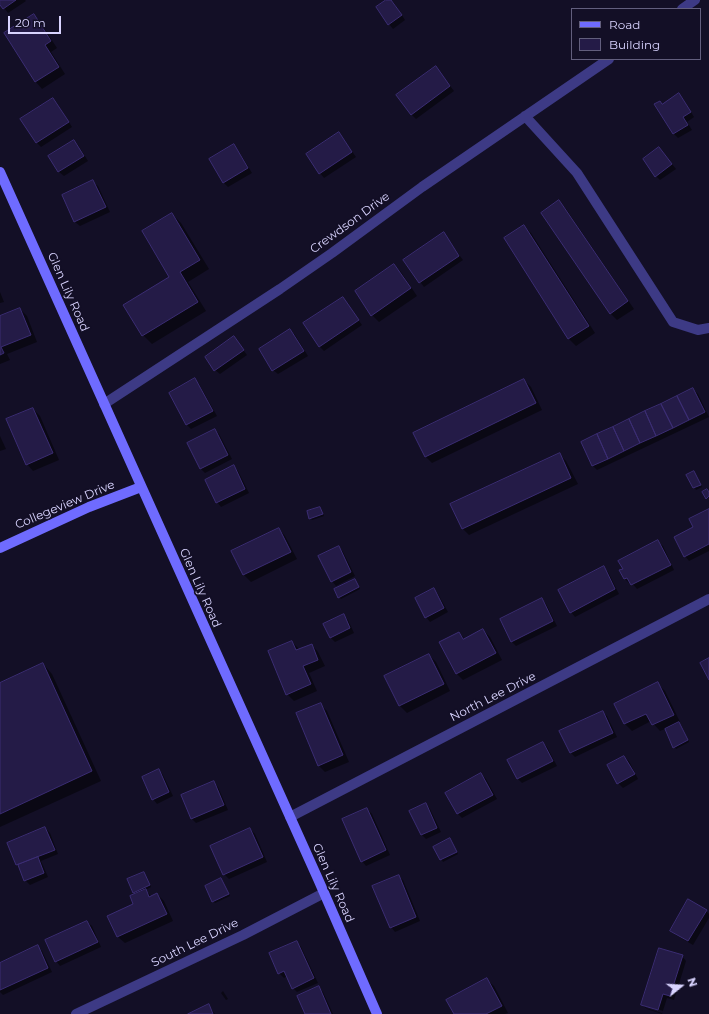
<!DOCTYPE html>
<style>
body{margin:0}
#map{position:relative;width:709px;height:1014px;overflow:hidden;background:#130f26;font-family:Montserrat,sans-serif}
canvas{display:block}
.legend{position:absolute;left:571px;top:8px;width:130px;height:52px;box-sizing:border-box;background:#130f26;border:1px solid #625e7d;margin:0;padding:5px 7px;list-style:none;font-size:12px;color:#d9d4ff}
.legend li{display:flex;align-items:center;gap:8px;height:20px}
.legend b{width:20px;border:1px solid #625e7d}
.north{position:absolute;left:661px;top:966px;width:40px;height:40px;-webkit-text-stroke:3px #130f26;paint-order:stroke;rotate:72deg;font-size:11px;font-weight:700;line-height:16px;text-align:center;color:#d9d4ff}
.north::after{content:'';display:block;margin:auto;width:14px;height:18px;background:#d9d4ff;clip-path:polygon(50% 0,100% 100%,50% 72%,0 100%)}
.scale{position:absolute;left:8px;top:16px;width:53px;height:18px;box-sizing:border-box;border:2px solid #d9d4ff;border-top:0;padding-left:5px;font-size:12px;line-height:14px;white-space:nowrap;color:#d9d4ff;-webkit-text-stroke:3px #130f26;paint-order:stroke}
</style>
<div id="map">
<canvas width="709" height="1014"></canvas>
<ul class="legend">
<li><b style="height:5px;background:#6f6bff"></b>Road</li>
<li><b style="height:11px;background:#241b47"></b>Building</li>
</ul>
<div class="north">N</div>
<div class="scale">20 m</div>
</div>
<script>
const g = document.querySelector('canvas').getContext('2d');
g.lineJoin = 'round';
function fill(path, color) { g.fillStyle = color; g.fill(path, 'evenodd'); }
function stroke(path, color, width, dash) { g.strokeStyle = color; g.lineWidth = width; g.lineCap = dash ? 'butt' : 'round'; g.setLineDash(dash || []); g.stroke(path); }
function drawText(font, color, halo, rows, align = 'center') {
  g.font = font + ' Montserrat,sans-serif'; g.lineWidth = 3.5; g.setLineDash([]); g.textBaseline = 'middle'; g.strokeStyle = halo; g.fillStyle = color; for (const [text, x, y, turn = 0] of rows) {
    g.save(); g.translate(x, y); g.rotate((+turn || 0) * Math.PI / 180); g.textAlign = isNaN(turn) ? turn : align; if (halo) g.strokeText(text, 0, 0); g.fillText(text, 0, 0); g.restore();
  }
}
fill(new Path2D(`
 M 0,0 L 25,0 L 26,1 L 8,13 L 0,3 Z
 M 387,0 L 390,0 L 394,3 L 405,20 L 393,29 L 389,24 Z
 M 34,15 L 40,22 L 57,48 L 51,52 L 65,74 L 42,89 L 36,82 L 5,33 Z
 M 436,68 L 454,91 L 416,119 L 411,114 Z
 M 679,95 L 683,99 L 694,117 L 687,122 L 692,130 L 678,138 L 674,134 L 656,105 L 662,105 Z
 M 53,99 L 57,103 L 72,127 L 41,147 L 37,143 L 22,119 Z
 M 339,133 L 356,157 L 324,178 L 320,173 Z
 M 74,141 L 78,145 L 88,161 L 64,176 L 59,172 L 49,156 Z
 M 234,146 L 238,150 L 252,173 L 228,187 L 223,182 Z
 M 659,148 L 676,169 L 660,180 L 656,176 Z
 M 93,182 L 98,186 L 110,212 L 80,226 L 75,222 L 63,196 Z
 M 559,202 L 566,209 L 634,309 L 617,320 L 610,313 Z
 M 172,214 L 181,223 L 209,269 L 188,282 L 206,311 L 152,344 L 143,335 L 171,277 Z
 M 524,226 L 531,233 L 595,333 L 576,346 L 569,339 L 505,238 Z
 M 443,234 L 463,260 L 424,287 L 404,260 Z
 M 394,265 L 401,272 L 417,296 L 379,322 L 372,315 Z
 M 0,292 L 4,302 L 0,303 Z
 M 343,298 L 362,325 L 324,351 L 319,346 Z
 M 20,309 L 27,316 L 37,342 L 7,354 L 10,360 L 0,364 L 0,317 Z
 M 290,330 L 295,335 L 308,356 L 278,374 L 273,370 Z
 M 234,338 L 247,355 L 220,374 L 215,370 Z
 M 195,380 L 199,384 L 217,416 L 191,429 L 187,425 L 170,393 Z
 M 524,380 L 531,387 L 542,410 L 432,463 L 425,456 Z
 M 693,389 L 698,394 L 709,417 L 597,470 L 593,466 L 582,442 Z
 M 33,409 L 40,416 L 59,460 L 33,471 L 27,464 Z
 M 215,430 L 219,434 L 232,459 L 205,473 L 200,468 Z
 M 0,436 L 6,449 L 0,451 Z
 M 559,454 L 566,461 L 578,484 L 469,535 L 462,528 Z
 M 234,467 L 238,471 L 249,493 L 221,507 L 217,502 Z
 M 695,475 L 702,487 L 696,490 L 688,476 Z
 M 320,508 L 324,516 L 312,520 L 310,518 Z
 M 709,510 L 709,551 L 689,561 L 685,556 L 694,528 Z
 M 279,529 L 285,536 L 297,559 L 251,582 L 244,575 L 233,552 Z
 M 658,542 L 663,546 L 674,570 L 637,589 L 631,582 L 629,583 L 625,579 L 624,569 Z
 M 339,547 L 343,552 L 355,576 L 336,586 L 332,581 Z
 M 604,568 L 608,572 L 619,594 L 575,617 L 571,612 Z
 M 355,580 L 360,589 L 341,599 L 339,597 Z
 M 434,589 L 438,594 L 448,612 L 430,622 L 426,617 Z
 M 542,599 L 546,604 L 557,626 L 516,646 L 511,641 Z
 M 343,615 L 348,620 L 354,633 L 335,642 L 330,637 Z
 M 483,630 L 490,637 L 502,660 L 463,680 L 456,673 L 459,633 L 465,639 Z
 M 292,642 L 299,649 L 312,645 L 318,652 L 325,666 L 309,673 L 317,691 L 294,701 L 287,694 Z
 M 429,655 L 436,662 L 450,691 L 407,713 L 400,706 L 386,676 Z
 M 43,664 L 52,674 L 101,781 L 0,827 L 0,684 Z
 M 658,684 L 665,691 L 680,722 L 678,722 L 681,725 L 689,742 L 676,749 L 665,729 L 660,731 L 651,721 L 632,731 L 625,724 L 616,705 Z
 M 320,704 L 327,711 L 349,762 L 325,772 L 318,765 Z
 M 602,712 L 607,716 L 617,737 L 575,757 L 570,752 Z
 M 543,743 L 547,747 L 557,766 L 522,783 L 518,779 L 508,760 Z
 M 624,757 L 629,761 L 638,779 L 623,788 L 618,783 Z
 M 159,770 L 163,775 L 173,796 L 157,804 L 153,799 Z
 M 481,774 L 486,779 L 497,799 L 462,818 L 458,814 Z
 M 213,782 L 218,787 L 228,810 L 196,823 L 192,819 L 182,796 Z
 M 426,805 L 430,809 L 441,832 L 426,839 L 422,835 L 411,812 Z
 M 367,809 L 372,814 L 390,855 L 366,866 L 362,861 Z
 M 45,828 L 50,833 L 58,854 L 41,861 L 48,877 L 30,885 L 25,880 L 9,843 Z
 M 250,829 L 255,834 L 267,862 L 229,879 L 224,874 Z
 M 450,839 L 458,854 L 443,862 L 435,847 Z
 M 144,873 L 151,887 L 145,890 L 152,897 L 157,894 L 164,901 L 173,921 L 125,943 L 118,937 L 135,904 L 137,895 L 134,892 Z
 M 398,876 L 403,880 L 420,921 L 395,932 L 391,927 Z
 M 221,879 L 230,896 L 215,903 L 213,901 Z
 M 706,911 L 709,914 L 709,918 L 693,945 L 676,935 L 671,930 Z
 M 87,922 L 92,926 L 101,947 L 60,966 L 56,961 Z
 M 297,942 L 301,947 L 318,983 L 297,992 L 293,988 L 287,976 L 284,978 L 279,973 Z
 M 37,946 L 42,951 L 52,972 L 3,995 L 0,992 L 0,964 Z
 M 682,956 L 686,961 L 674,1000 L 667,998 L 662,1014 L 647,1009 L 642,1005 ZM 646,1006 L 663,1011 L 662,1013 L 646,1008 Z
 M 487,980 L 494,986 L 508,1013 L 505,1014 L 455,1014 Z
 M 318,987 L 323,992 L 333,1014 L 306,1014 Z
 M 223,991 L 228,999 L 226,1000 L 221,993 Z
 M 208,1006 L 215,1014 L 191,1014 Z`), '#0007');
const building = new Path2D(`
 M 0,0 L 16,0 L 3,9 L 0,5 Z
 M 386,0 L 391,0 L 402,15 L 388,25 L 376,7 Z
 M 34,14 L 51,41 L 45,45 L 59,67 L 35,82 L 4,33 Z
 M 436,66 L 450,86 L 411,115 L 396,95 Z
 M 679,93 L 691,112 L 683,117 L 688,125 L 673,134 L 654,104 L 660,101 L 662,104 Z
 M 53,98 L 69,122 L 36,143 L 20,119 Z
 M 339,132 L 352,152 L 319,174 L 306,154 Z
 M 74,140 L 84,156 L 58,172 L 48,156 Z
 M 234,144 L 248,168 L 223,183 L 209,159 Z
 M 659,147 L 672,164 L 655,177 L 643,159 Z
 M 93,180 L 106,207 L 74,222 L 62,195 Z
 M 559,200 L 628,301 L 610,314 L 541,213 Z
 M 172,213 L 200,260 L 180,272 L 198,302 L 142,336 L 123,305 L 169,277 L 142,231 Z
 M 524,225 L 589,326 L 568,339 L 504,238 Z
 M 444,232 L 459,256 L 419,283 L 403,260 Z
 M 394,264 L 411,288 L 371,316 L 355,291 Z
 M 343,297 L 359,320 L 319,347 L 303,323 Z
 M 20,308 L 31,335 L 1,347 L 4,353 L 0,355 L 0,316 Z
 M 290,329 L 304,351 L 272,371 L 259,349 Z
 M 234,336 L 244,350 L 214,371 L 205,357 Z
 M 195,378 L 213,411 L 186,425 L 169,393 Z
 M 524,379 L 536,403 L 425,457 L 413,433 Z
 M 693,388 L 705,412 L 689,420 L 677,396 Z
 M 677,396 L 689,420 L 673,428 L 661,404 Z
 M 661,404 L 673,428 L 656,436 L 645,411 Z
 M 33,408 L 53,453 L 26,465 L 6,419 Z
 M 645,411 L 656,436 L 640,443 L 629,419 Z
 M 629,419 L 640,443 L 624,451 L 613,427 Z
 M 613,427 L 624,451 L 608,459 L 597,434 Z
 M 215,429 L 228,455 L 200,469 L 187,443 Z
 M 597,434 L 608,459 L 592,466 L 581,442 Z
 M 560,453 L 571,478 L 462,529 L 450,504 Z
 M 234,465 L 245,489 L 216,503 L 205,480 Z
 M 694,471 L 701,485 L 693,488 L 686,475 Z
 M 707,489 L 709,492 L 709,496 L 706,499 L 702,492 Z
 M 320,507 L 323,514 L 309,519 L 307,511 Z
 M 709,509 L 709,544 L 684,557 L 674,537 L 693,527 L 689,519 Z
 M 279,528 L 291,552 L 243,575 L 231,551 Z
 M 658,540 L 671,565 L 631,585 L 627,578 L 624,579 L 619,570 L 623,569 L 618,561 Z
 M 339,546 L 351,572 L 331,582 L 318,556 Z
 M 604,566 L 615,589 L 570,613 L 558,590 Z
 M 355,579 L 359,587 L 338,598 L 334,589 Z
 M 434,588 L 444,608 L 425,618 L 415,598 Z
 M 542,598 L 553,621 L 511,642 L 500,619 Z
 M 344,614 L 350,628 L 330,638 L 323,624 Z
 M 483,629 L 496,653 L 456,674 L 439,642 L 459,632 L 463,639 Z
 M 292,641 L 296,650 L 312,644 L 318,660 L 303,666 L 311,684 L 286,695 L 268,651 Z
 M 429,654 L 444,684 L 399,706 L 384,676 Z
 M 709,658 L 709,680 L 700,663 Z
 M 43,663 L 92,771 L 0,814 L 0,683 Z
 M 658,682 L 674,715 L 652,725 L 646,714 L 624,724 L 614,704 Z
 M 321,703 L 343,755 L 318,766 L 296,713 Z
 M 603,711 L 613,733 L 570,753 L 559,731 Z
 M 679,722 L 688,740 L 673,748 L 665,729 Z
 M 543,742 L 553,761 L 517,779 L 507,760 Z
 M 624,756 L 635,774 L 617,784 L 607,765 Z
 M 159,769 L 169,792 L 152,800 L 142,777 Z
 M 481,773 L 493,795 L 457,814 L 445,793 Z
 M 214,781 L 224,805 L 191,819 L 181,795 Z
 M 426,803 L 437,828 L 421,835 L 409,811 Z
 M 367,808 L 386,850 L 361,862 L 342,819 Z
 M 45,827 L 55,850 L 16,865 L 7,843 Z
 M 250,828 L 263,857 L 223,875 L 210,846 Z
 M 450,838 L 457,852 L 440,860 L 433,847 Z
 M 38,857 L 44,873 L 24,881 L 18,865 Z
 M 144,872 L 150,885 L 133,893 L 127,879 Z
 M 399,875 L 416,917 L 390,928 L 372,886 Z
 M 221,878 L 229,894 L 212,902 L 205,886 Z
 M 146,889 L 149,897 L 157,893 L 167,914 L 117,937 L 107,916 L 133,904 L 130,896 Z
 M 688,899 L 707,910 L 688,941 L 670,931 Z
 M 87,921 L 98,942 L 55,962 L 45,940 Z
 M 297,941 L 314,978 L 292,989 L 284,971 L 278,974 L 269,953 Z
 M 38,945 L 48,968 L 0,990 L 0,963 Z
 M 659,948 L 683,955 L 670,996 L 663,994 L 658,1010 L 641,1005 Z
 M 487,978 L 502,1006 L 486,1014 L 454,1014 L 446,1000 Z
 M 319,986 L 331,1014 L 305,1014 L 297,996 Z
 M 209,1004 L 213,1014 L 188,1014 Z`);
fill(building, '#241b47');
stroke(building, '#3b2d73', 1);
stroke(new Path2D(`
 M 682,9 L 695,0
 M 525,116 L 577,173 L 673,322 L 698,330 L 709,328
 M 104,404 L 280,289 L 332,253 L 422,187 L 609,59
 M 290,817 L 709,599
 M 76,1014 L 243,935 L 324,893`), '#3d3a85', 10);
stroke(new Path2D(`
 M 0,172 L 318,879 L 377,1014
 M 0,548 L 89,507 L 141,487`), '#6f6bff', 10);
drawText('12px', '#d9d4ff', '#130f26', [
 ["Crewdson Drive",350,223,-36],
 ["Glen Lily Road",68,292,66],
 ["Collegeview Drive",65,505,-23],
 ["Glen Lily Road",200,588,66],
 ["North Lee Drive",493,697,-27],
 ["Glen Lily Road",333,883,66],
 ["South Lee Drive",195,943,-26]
]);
</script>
